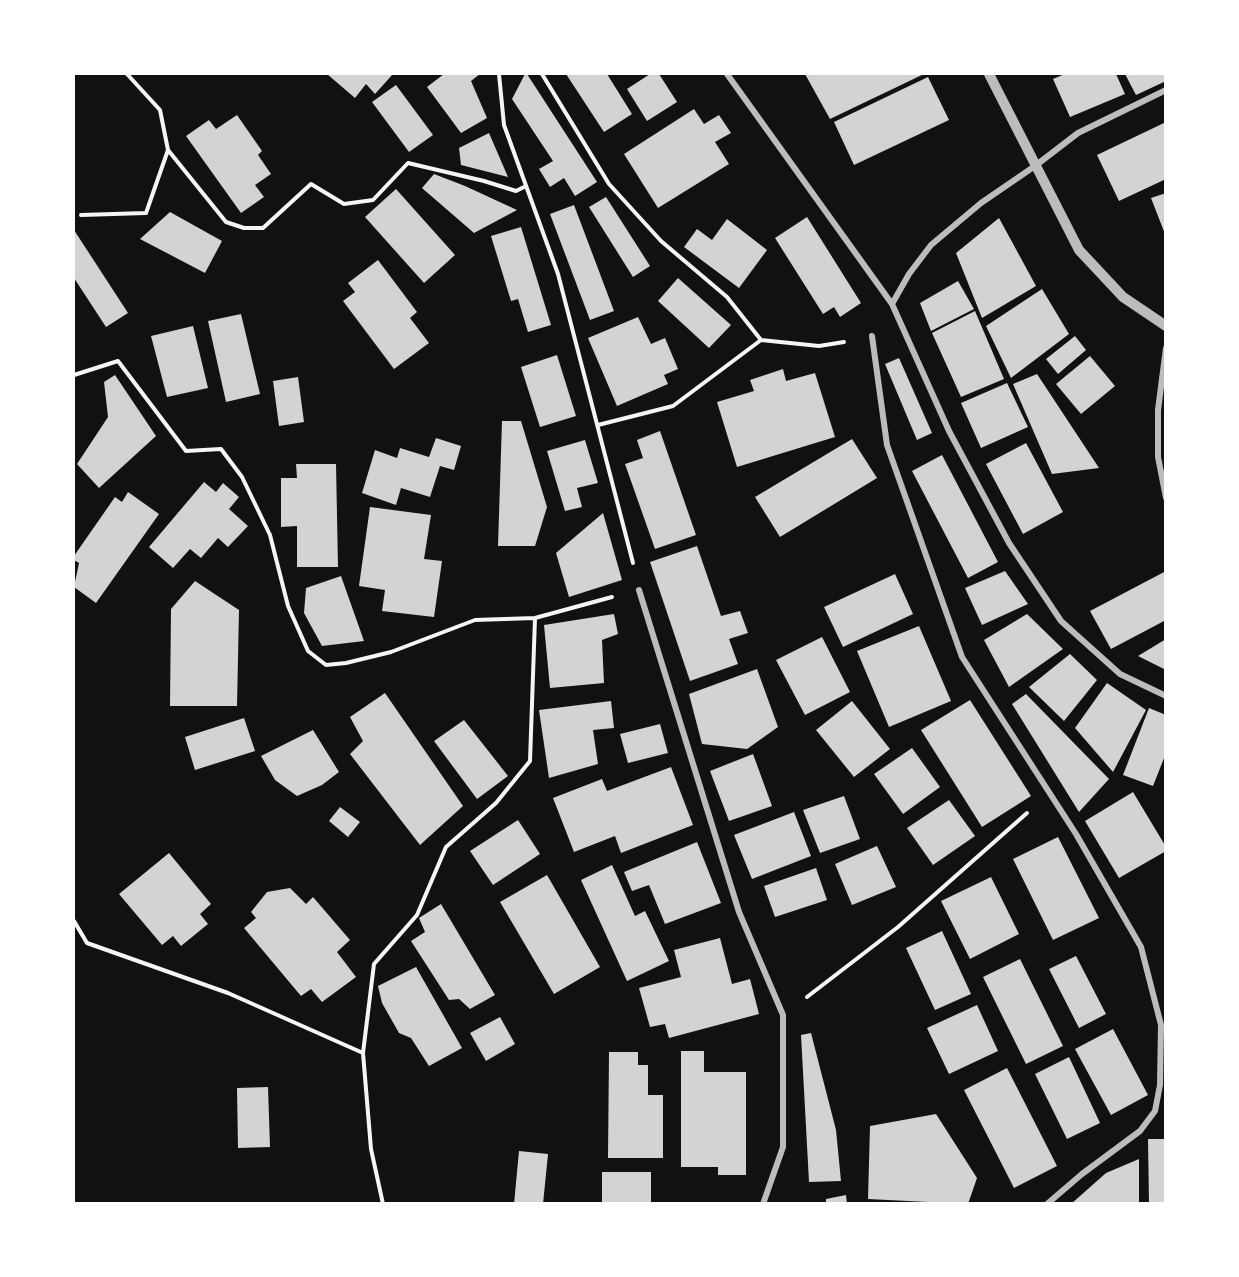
<!DOCTYPE html>
<style>
body{margin:0}
#map{position:relative;width:1239px;height:1277px;overflow:hidden;background:#111;font-family:Lora,serif}
canvas{display:block}
.frame{position:absolute;inset:0;border:75px solid #fff;pointer-events:none}
</style>
<div id="map">
<canvas width="1239" height="1277"></canvas>
<div class="frame"></div>
</div>
<script>
const g = document.querySelector('canvas').getContext('2d');
g.lineJoin = 'round';
function fill(path, color) { g.fillStyle = color; g.fill(path, 'evenodd'); }
function stroke(path, color, width, dash) { g.strokeStyle = color; g.lineWidth = width; g.lineCap = dash ? 'butt' : 'round'; g.setLineDash(dash || []); g.stroke(path); }
fill(new Path2D(`
 M 327,74 L 393,74 L 375,94 L 366,84 L 355,98 Z
 M 444,74 L 480,74 L 471,81 L 487,118 L 461,133 L 427,87 Z
 M 525,74 L 527,74 L 597,182 L 575,196 L 564,178 L 550,187 L 539,169 L 553,161 L 512,99 Z
 M 566,74 L 607,74 L 632,114 L 604,132 Z
 M 650,74 L 659,74 L 677,102 L 647,121 L 627,89 Z
 M 805,74 L 924,74 L 830,119 Z
 M 1065,74 L 1116,74 L 1125,94 L 1070,117 L 1053,79 Z
 M 1125,74 L 1166,74 L 1166,81 L 1136,95 Z
 M 928,77 L 949,120 L 854,165 L 834,122 Z
 M 396,85 L 433,135 L 409,152 L 372,102 Z
 M 694,109 L 704,124 L 719,115 L 731,133 L 715,142 L 729,164 L 658,208 L 624,154 Z
 M 237,115 L 262,151 L 258,155 L 271,174 L 255,185 L 264,197 L 241,213 L 186,136 L 209,120 L 216,129 Z
 M 1166,122 L 1166,179 L 1119,201 L 1097,155 Z
 M 489,133 L 508,177 L 461,165 L 459,148 Z
 M 434,174 L 465,186 L 517,210 L 474,233 L 422,188 Z
 M 396,189 L 455,255 L 424,283 L 365,217 Z
 M 1166,193 L 1166,234 L 1165,234 L 1151,198 Z
 M 606,197 L 650,266 L 633,277 L 589,207 Z
 M 574,205 L 614,311 L 590,320 L 550,214 Z
 M 170,212 L 222,241 L 205,273 L 140,239 Z
 M 807,217 L 861,303 L 840,317 L 834,307 L 823,314 L 775,238 Z
 M 999,218 L 1036,286 L 982,318 L 956,253 Z
 M 727,219 L 767,250 L 739,288 L 684,247 L 697,229 L 712,240 Z
 M 521,227 L 551,325 L 528,332 L 518,299 L 511,301 L 491,236 Z
 M 74,230 L 128,313 L 106,327 L 74,278 Z
 M 378,260 L 417,312 L 410,318 L 429,343 L 394,369 L 343,301 L 355,292 L 348,283 Z
 M 678,278 L 731,325 L 709,348 L 658,301 Z
 M 958,281 L 974,309 L 931,331 L 920,303 Z
 M 1042,289 L 1069,334 L 1011,378 L 986,326 Z
 M 975,311 L 1004,379 L 961,397 L 932,333 Z
 M 241,314 L 260,394 L 226,402 L 208,321 Z
 M 638,317 L 651,344 L 665,338 L 678,369 L 664,375 L 668,384 L 617,406 L 588,338 Z
 M 193,326 L 208,388 L 167,397 L 151,336 Z
 M 1075,336 L 1086,350 L 1058,374 L 1046,359 Z
 M 557,355 L 576,416 L 540,427 L 521,367 Z
 M 1090,356 L 1115,386 L 1081,414 L 1056,384 Z
 M 899,358 L 932,433 L 917,440 L 885,364 Z
 M 783,369 L 786,381 L 815,373 L 835,437 L 737,467 L 717,402 L 754,391 L 750,380 Z
 M 1037,374 L 1099,468 L 1052,474 L 1013,384 Z
 M 115,375 L 156,436 L 99,488 L 77,464 L 108,417 L 104,382 Z
 M 298,377 L 304,422 L 279,426 L 273,381 Z
 M 1007,383 L 1028,427 L 981,448 L 961,403 Z
 M 502,421 L 521,421 L 547,507 L 535,546 L 498,546 Z
 M 660,431 L 696,535 L 655,549 L 625,464 L 643,458 L 637,440 Z
 M 436,438 L 461,446 L 454,470 L 440,466 L 430,497 L 401,488 L 396,505 L 362,493 L 375,450 L 397,458 L 400,448 L 429,457 Z
 M 852,439 L 877,478 L 780,537 L 755,497 Z
 M 585,440 L 598,483 L 577,488 L 582,507 L 565,511 L 547,451 Z
 M 1026,443 L 1063,512 L 1023,534 L 986,464 Z
 M 942,455 L 998,562 L 968,578 L 912,471 Z
 M 296,464 L 336,464 L 338,567 L 297,567 L 297,526 L 281,527 L 281,478 L 297,478 Z
 M 204,482 L 216,492 L 223,483 L 239,497 L 229,509 L 248,526 L 228,547 L 218,538 L 201,558 L 190,549 L 173,568 L 149,547 Z
 M 128,492 L 159,514 L 96,603 L 74,587 L 79,563 L 74,560 L 74,556 L 115,497 L 122,502 Z
 M 370,507 L 431,515 L 424,559 L 442,561 L 434,617 L 382,611 L 385,590 L 359,586 Z
 M 603,513 L 622,580 L 569,597 L 556,553 Z
 M 697,546 L 721,616 L 740,611 L 748,633 L 729,639 L 738,664 L 690,681 L 650,562 Z
 M 1005,571 L 1028,604 L 982,625 L 965,588 Z
 M 1166,571 L 1166,620 L 1111,649 L 1090,611 Z
 M 895,574 L 913,614 L 843,647 L 824,607 Z
 M 341,576 L 364,641 L 322,646 L 304,613 L 306,588 Z
 M 195,581 L 239,610 L 237,706 L 170,706 L 171,609 Z
 M 614,614 L 618,634 L 602,640 L 604,683 L 550,688 L 544,625 Z
 M 1027,614 L 1063,649 L 1009,687 L 984,640 Z
 M 919,626 L 951,701 L 889,727 L 857,651 Z
 M 822,637 L 850,692 L 805,715 L 776,660 Z
 M 1166,639 L 1166,670 L 1138,656 Z
 M 1070,654 L 1097,680 L 1064,721 L 1029,687 Z
 M 757,669 L 778,727 L 747,749 L 702,744 L 689,694 Z
 M 1107,683 L 1146,710 L 1113,772 L 1075,728 Z
 M 385,693 L 463,806 L 420,845 L 350,754 L 363,741 L 350,717 Z
 M 1026,694 L 1109,779 L 1079,812 L 1012,704 Z
 M 970,700 L 1031,796 L 982,827 L 921,730 Z
 M 611,701 L 614,728 L 593,730 L 598,764 L 549,778 L 539,710 Z
 M 852,701 L 890,749 L 854,777 L 816,730 Z
 M 1149,708 L 1166,715 L 1166,753 L 1153,786 L 1123,775 Z
 M 244,718 L 255,751 L 195,770 L 185,737 Z
 M 464,720 L 508,776 L 477,799 L 434,741 Z
 M 660,724 L 668,753 L 628,763 L 620,734 Z
 M 313,730 L 339,772 L 322,785 L 297,796 L 275,780 L 261,756 Z
 M 912,748 L 940,787 L 903,814 L 874,774 Z
 M 753,754 L 772,806 L 729,821 L 710,771 Z
 M 671,767 L 693,825 L 621,853 L 615,836 L 574,852 L 553,798 L 602,779 L 607,791 Z
 M 1133,792 L 1166,847 L 1166,851 L 1119,878 L 1085,821 Z
 M 844,796 L 860,839 L 820,853 L 803,810 Z
 M 949,800 L 975,836 L 933,865 L 907,828 Z
 M 340,807 L 360,822 L 348,837 L 329,821 Z
 M 794,812 L 811,856 L 752,879 L 734,835 Z
 M 518,820 L 540,854 L 493,885 L 470,851 Z
 M 1058,837 L 1099,918 L 1053,940 L 1013,859 Z
 M 697,842 L 721,903 L 665,924 L 649,885 L 632,891 L 624,872 Z
 M 877,846 L 896,887 L 852,905 L 835,864 Z
 M 169,853 L 211,904 L 200,914 L 208,924 L 181,946 L 173,936 L 162,945 L 119,894 Z
 M 612,865 L 635,916 L 645,911 L 669,961 L 627,981 L 581,880 Z
 M 816,868 L 827,900 L 775,917 L 764,886 Z
 M 547,875 L 600,967 L 554,994 L 500,902 Z
 M 991,877 L 1019,934 L 970,959 L 941,901 Z
 M 290,888 L 306,904 L 313,897 L 350,940 L 337,952 L 356,977 L 322,1002 L 311,989 L 301,996 L 244,928 L 256,918 L 251,912 L 267,892 Z
 M 441,904 L 495,995 L 470,1009 L 459,999 L 449,1000 L 411,941 L 425,932 L 419,918 Z
 M 942,931 L 971,994 L 935,1010 L 906,948 Z
 M 720,938 L 732,984 L 750,979 L 759,1014 L 669,1038 L 665,1024 L 650,1027 L 639,988 L 681,977 L 674,950 Z
 M 1076,956 L 1106,1014 L 1079,1028 L 1049,969 Z
 M 1020,959 L 1063,1046 L 1026,1064 L 983,977 Z
 M 416,967 L 462,1048 L 429,1066 L 411,1038 L 399,1033 L 382,1003 L 378,986 Z
 M 977,1005 L 998,1051 L 949,1074 L 927,1028 Z
 M 500,1017 L 515,1044 L 486,1061 L 470,1033 Z
 M 1113,1029 L 1148,1095 L 1111,1115 L 1075,1049 Z
 M 811,1033 L 836,1130 L 841,1181 L 809,1182 L 801,1035 Z
 M 681,1051 L 704,1051 L 704,1072 L 746,1072 L 746,1175 L 718,1175 L 718,1167 L 681,1167 Z
 M 609,1052 L 638,1052 L 638,1065 L 648,1065 L 648,1095 L 663,1095 L 663,1158 L 608,1158 Z
 M 1069,1057 L 1100,1123 L 1067,1139 L 1035,1074 Z
 M 1007,1068 L 1057,1166 L 1014,1188 L 964,1090 Z
 M 268,1087 L 270,1147 L 238,1148 L 237,1088 Z
 M 936,1114 L 977,1178 L 968,1204 L 868,1199 L 870,1126 Z
 M 1148,1139 L 1166,1139 L 1166,1204 L 1149,1204 Z
 M 519,1151 L 548,1154 L 543,1204 L 514,1204 Z
 M 1139,1159 L 1139,1204 L 1071,1204 L 1106,1173 Z
 M 602,1172 L 651,1172 L 651,1204 L 602,1204 Z
 M 846,1195 L 847,1204 L 826,1204 L 826,1199 Z`), '#d3d3d3');
stroke(new Path2D(`
 M 127,74 L 160,110 L 168,150
 M 499,74 L 504,125 L 558,274 L 633,563
 M 542,74 L 609,184 L 661,241 L 727,297 L 761,340
 M 81,215 L 146,213 L 168,150 L 226,222 L 244,228 L 263,228 L 311,184 L 344,204 L 373,200 L 408,163 L 484,181 L 516,191 L 526,186
 M 74,375 L 118,361 L 186,451 L 221,449 L 242,477 L 270,535 L 288,606 L 308,651 L 326,665 L 346,663 L 391,652 L 475,620 L 535,618 L 612,597
 M 598,425 L 673,406 L 761,340 L 819,346 L 844,342
 M 74,921 L 87,943 L 228,993 L 363,1053
 M 807,997 L 898,927 L 1027,813
 M 383,1204 L 371,1149 L 363,1053 L 374,964 L 417,915 L 446,847 L 496,803 L 530,761 L 535,618`), '#f5f5f5', 4);
stroke(new Path2D(`
 M 727,74 L 892,304 L 949,431 L 1009,543 L 1061,621 L 1120,674 L 1166,696
 M 892,304 L 909,274 L 931,245 L 981,203 L 1035,166 L 1078,133 L 1166,90
 M 872,336 L 887,445 L 962,657 L 1076,834 L 1141,947 L 1161,1025 L 1160,1085 L 1155,1111 L 1140,1131 L 1082,1174 L 1047,1204
 M 1166,348 L 1158,410 L 1158,457 L 1166,498
 M 639,590 L 739,912 L 783,1015 L 783,1147 L 763,1204`), '#bcbcbc', 6);
stroke(new Path2D(`
 M 989,74 L 1079,250 L 1123,297 L 1166,326`), '#bcbcbc', 10);
</script>
